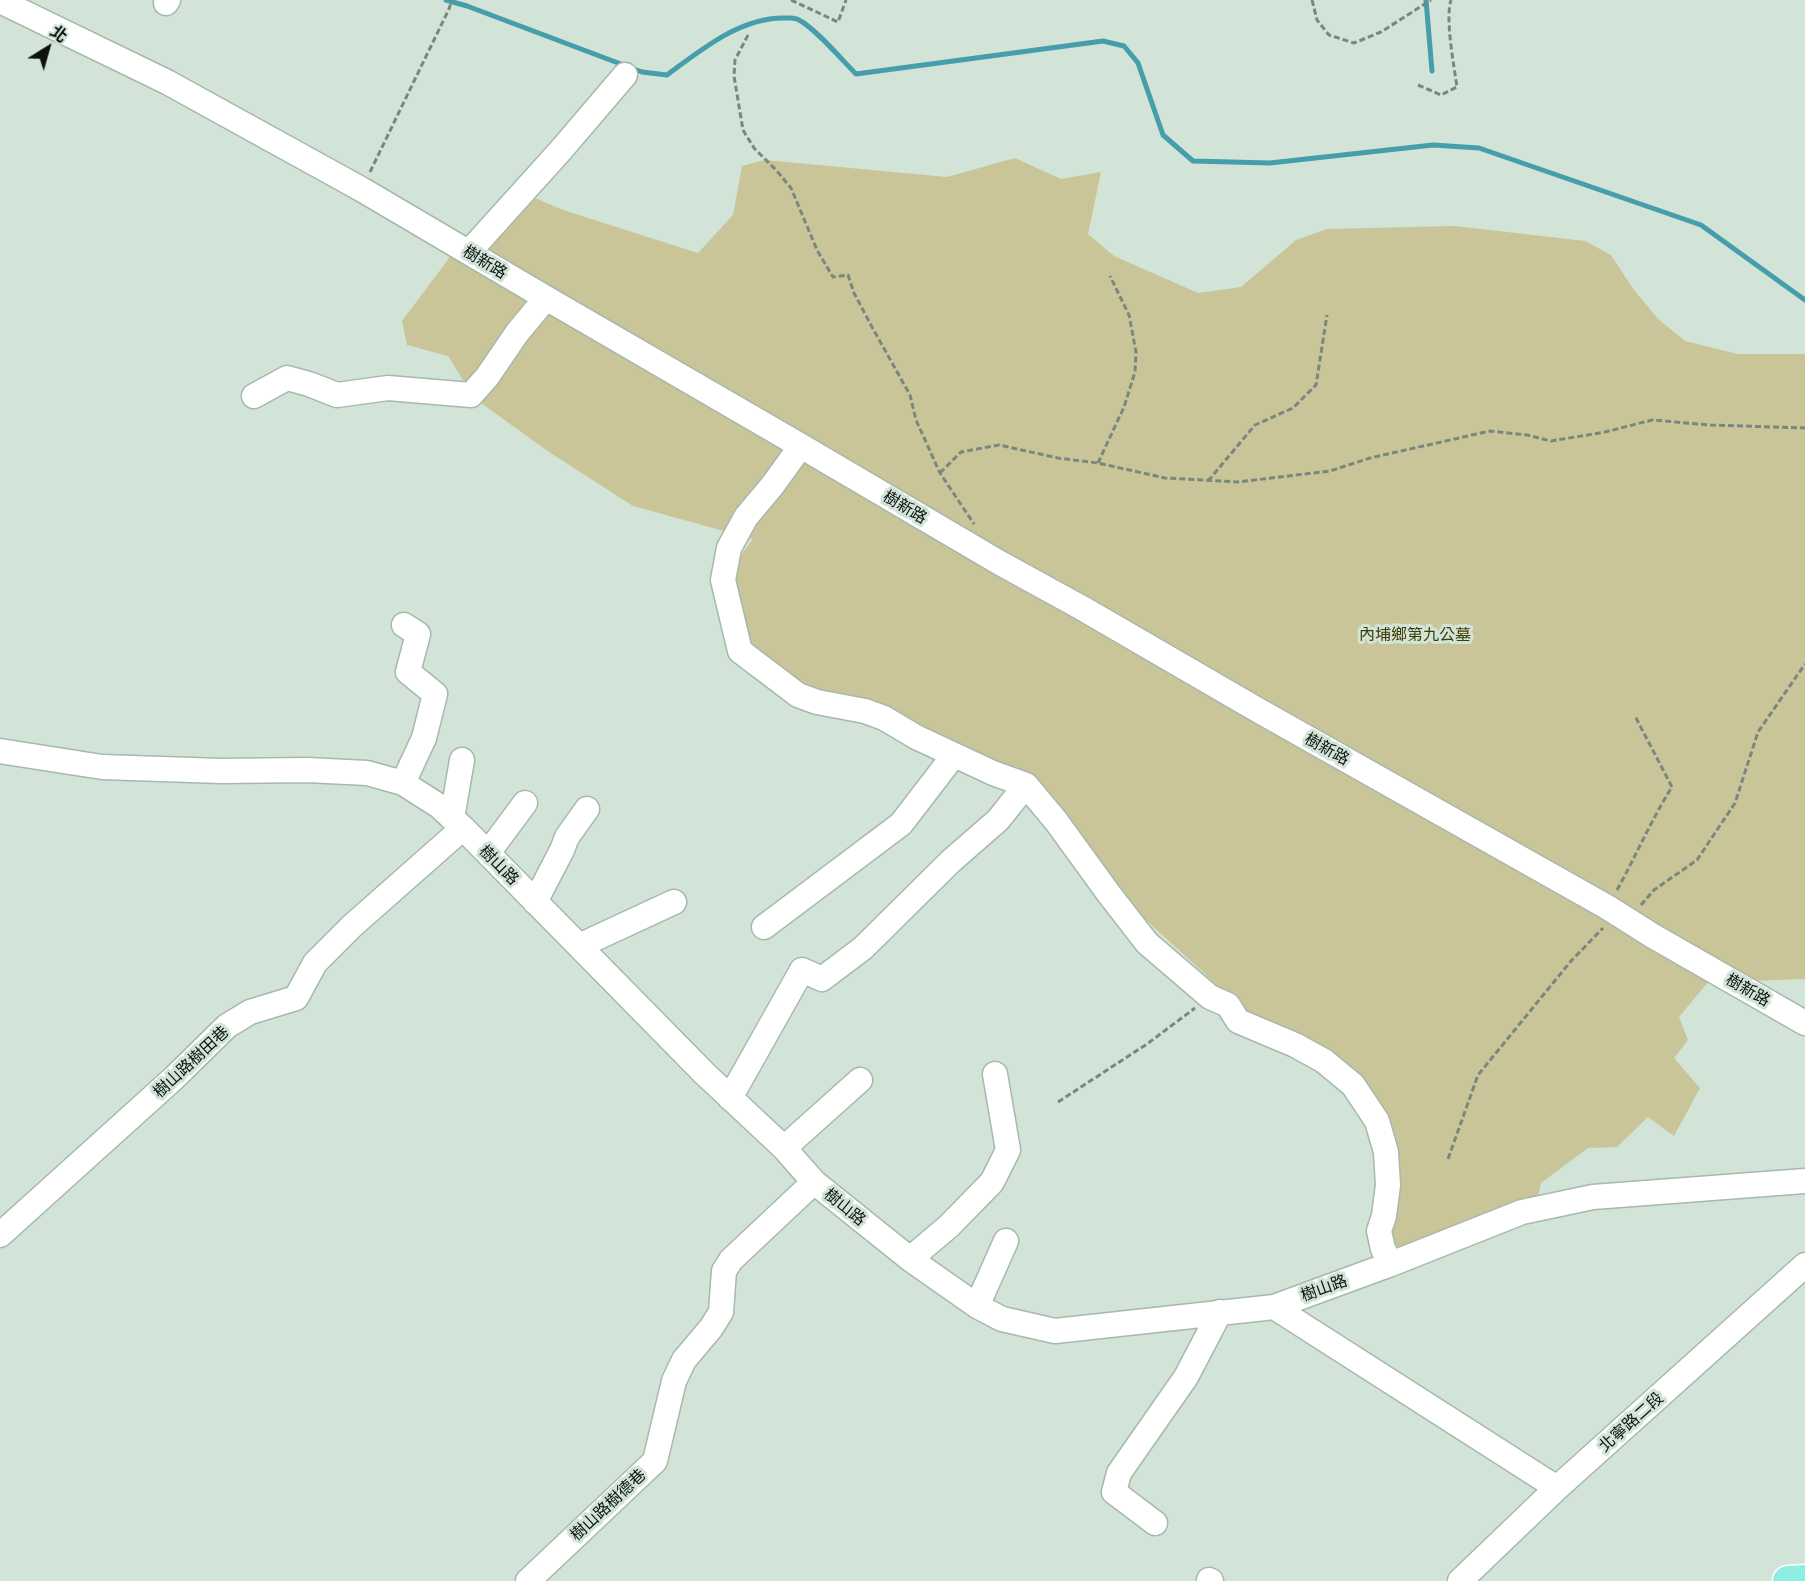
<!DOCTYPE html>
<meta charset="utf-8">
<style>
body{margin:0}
#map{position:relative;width:1805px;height:1581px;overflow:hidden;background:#d1e4d7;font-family:"Exo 2","Noto Sans TC",sans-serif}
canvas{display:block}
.north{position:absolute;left:18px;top:18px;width:60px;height:60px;-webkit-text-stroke:4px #d1e4d7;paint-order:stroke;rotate:37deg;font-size:16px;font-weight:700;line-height:24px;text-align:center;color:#0c120e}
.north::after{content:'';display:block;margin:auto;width:21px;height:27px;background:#0c120e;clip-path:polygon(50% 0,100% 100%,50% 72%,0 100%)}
</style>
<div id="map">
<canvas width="1805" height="1581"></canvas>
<div class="north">北</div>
</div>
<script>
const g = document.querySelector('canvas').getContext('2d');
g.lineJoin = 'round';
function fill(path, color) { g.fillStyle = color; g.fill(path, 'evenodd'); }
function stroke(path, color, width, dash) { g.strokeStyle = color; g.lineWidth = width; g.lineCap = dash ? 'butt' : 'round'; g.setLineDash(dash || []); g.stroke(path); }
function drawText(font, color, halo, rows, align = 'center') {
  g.font = font + ' "Exo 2","Noto Sans TC",sans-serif'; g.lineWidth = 6; g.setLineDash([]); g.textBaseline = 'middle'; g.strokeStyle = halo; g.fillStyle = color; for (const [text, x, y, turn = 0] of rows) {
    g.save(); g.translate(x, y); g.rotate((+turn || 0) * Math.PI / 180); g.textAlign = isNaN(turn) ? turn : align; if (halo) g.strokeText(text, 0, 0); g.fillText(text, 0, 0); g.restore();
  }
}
fill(new Path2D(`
 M 1015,158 L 1061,179 L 1101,172 L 1088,234 L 1114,256 L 1198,293 L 1241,287 L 1296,240 L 1327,229 L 1455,226 L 1585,241 L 1611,255 L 1634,290 L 1658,319 L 1685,341 L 1738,354 L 1805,354 L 1805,979 L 1748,981 L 1720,968 L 1679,1017 L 1688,1040 L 1674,1058 L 1700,1088 L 1674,1136 L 1648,1117 L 1617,1147 L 1588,1148 L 1541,1183 L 1536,1206 L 1390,1256 L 1390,1162 L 1349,1086 L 1229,1006 L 1216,984 L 1136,911 L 1031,781 L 791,682 L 751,642 L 742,629 L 730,569 L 753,539 L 633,506 L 549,452 L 474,398 L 448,356 L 407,345 L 402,321 L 444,265 L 461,239 L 478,249 L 514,189 L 563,210 L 698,253 L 733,215 L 742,166 L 765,160 L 947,177 Z`), '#cac598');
stroke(new Path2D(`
 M 446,0 L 467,6 L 642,72 L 667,75 C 701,50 742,16 786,18 C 790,18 795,17 799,20 C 816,29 841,59 856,74 L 1103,41 L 1124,46 L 1138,63 L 1163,135 L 1193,161 L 1270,163 L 1433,145 L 1479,148 L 1701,225 L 1805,300
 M 1426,0 L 1432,71`), '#469dab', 5);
const minor = new Path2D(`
 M 0,1 L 167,82 L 361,189 L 546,298 L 801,446 L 1000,563 L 1082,608 L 1256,709 L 1607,907 L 1653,936 L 1805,1023
 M 166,3 L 168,0
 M 469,252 L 561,150 L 625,75
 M 254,396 L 287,378 L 309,384 L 337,395 L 388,388 L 471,395 L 487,377 L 517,333 L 546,298
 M 801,446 L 772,486 L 746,517 L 729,548 L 723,580 L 740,651 L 798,695 L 817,702 L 865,711 L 884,718 L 916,737 L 993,773 L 1026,785 L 1056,821 L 1109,894 L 1147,943 L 1210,997 L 1228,1005 L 1238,1021 L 1295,1045 L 1324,1061 L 1353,1085 L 1377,1121 L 1386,1152 L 1388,1185 L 1384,1216 L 1379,1231 L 1383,1249 L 1391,1264
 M 0,751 L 102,767 L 221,771 L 307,770 L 367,773 L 403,783 L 439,806 L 463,828 L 705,1074 L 784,1148 L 814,1182 L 910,1259 L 977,1306 L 1002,1319 L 1055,1331 L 1274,1307 L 1391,1264 L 1522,1212 L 1593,1197 L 1805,1181
 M 403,783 L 424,738 L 435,694 L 408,672 L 418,634 L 404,625
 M 452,818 L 462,760
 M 488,853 L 525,803
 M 535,902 L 562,850 L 567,837 L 587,809
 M 764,927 L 901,824 L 954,755
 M 579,946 L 674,902
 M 730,1098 L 802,970 L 822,979 L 863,948 L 951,861 L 998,820 L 1026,785
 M 784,1148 L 860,1080
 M 0,1235 L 174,1078 L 227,1026 L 250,1012 L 296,998 L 315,963 L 352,926 L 463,828
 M 910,1259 L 949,1226 L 992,1182 L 1008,1150 L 995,1074
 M 977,1306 L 1006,1241
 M 1274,1307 L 1557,1488
 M 1155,1523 L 1114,1492 L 1119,1473 L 1186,1377 L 1220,1312
 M 1209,1580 L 1211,1581
 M 528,1581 L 655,1461 L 674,1381 L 684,1360 L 711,1328 L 721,1312 L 724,1271 L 731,1260 L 814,1182
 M 1460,1581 L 1557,1488 L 1805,1265`);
const major = new Path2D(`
 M 1788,1581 L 1805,1580`);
stroke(minor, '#a7b8ac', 27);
stroke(major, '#fff', 33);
stroke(new Path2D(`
 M 791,0 L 838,22 L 846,0
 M 1312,0 L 1317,20 L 1329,35 L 1354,43 L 1381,32 L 1431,0
 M 748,35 L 735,60 L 734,76 L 743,130 L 754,148 L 776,170 L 791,188 L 817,250 L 833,277 L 848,275 L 854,293 L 872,327 L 910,395 L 916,420 L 940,473 L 974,524
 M 1418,85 L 1441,95 L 1457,87 C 1454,66 1445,19 1451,0
 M 370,172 L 449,9 L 452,0
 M 1098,463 L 1124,407 L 1135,372 L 1136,352 L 1129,315 L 1110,276
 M 940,473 L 961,452 L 999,445 L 1058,458 L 1098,463 L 1165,478 L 1238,482 L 1330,471 L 1370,458 L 1490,431 L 1527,435 L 1551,441 L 1605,432 L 1652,420 L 1711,425 L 1805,428
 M 1208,481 L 1255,425 L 1293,408 L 1316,385 L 1327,315
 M 1617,890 C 1636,856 1651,820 1672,787 L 1635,716
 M 1641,905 L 1654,890 L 1697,860 L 1735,803 L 1758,732 L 1805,664
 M 1058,1102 L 1147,1044 L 1195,1008
 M 1448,1159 L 1478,1075 L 1571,961 L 1603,928`), '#7a877e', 3, [6, 3]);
stroke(minor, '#fff', 24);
stroke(major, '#8eeee2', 30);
drawText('16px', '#0c120e', '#d1e4d7', [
 ["樹新路",485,262,31],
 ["樹新路",905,507,31],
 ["樹新路",1327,749,29],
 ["樹山路",499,865,45],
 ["樹新路",1748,990,30],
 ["樹山路樹田巷",191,1062,-43],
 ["樹山路",845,1207,39],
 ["樹山路",1324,1288,-20],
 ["北寧路二段",1631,1422,-42],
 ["樹山路樹德巷",608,1505,-43]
]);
drawText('16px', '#413b05', '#d1e4d7', [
 ["內埔鄉第九公墓",1415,635]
]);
</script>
